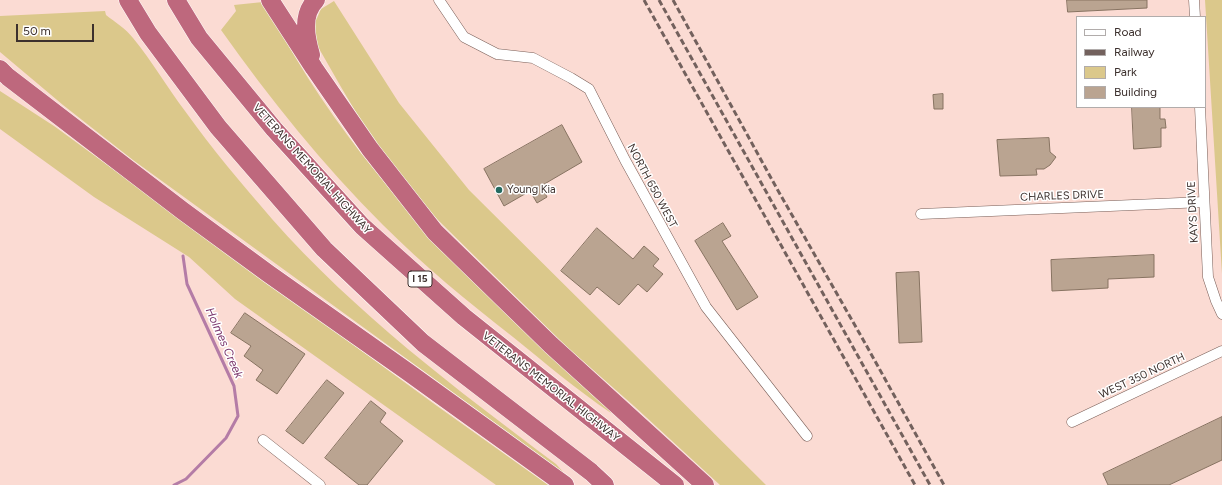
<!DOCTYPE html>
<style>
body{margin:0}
#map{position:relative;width:1222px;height:485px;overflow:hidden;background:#fbdbd3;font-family:Figtree,sans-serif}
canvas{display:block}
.legend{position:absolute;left:1076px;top:16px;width:130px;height:92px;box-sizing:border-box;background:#fff;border:1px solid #b1acab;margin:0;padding:5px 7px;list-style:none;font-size:12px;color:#3c302d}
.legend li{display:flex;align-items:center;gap:8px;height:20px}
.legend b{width:20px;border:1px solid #b1acab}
.scale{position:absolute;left:16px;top:24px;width:78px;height:18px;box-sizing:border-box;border:2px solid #3c302d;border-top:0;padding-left:5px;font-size:12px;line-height:14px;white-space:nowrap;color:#3c302d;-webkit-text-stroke:3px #fff;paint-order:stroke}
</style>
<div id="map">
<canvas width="1222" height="485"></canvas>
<ul class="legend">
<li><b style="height:5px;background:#fff"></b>Road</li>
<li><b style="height:5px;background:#73615d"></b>Railway</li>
<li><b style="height:11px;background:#dbc88b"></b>Park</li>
<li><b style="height:11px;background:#baa491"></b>Building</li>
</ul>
<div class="scale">50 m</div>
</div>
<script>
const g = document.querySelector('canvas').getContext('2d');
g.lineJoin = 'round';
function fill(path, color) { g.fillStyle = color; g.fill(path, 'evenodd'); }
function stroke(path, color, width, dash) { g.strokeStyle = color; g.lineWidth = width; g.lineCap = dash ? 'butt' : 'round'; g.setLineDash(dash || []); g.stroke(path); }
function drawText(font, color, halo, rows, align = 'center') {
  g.font = font + ' Figtree,sans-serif'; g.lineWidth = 3; g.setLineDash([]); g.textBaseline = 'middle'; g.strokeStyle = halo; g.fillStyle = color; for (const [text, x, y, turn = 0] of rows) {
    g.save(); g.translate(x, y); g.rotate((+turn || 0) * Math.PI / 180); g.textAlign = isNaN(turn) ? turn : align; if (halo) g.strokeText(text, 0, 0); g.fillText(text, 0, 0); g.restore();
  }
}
fill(new Path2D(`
 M 1205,0 L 1222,0 L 1222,275 L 1222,274 Z
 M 334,1 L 399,103 L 469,190 L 766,485 L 720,485 L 634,406 L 567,347 L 437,219 L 398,172 L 370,136 L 341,87 L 313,38 L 314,17 L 317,18 L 321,9 Z
 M 263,2 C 278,27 292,53 308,78 C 341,130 379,178 420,223 L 608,407 L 611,413 C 577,390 545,363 513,337 C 468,302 423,265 383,225 C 323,165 270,99 221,30 L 236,11 L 234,5 Z
 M 105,11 L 106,15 C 115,22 126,29 133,38 C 152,61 167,87 185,111 C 212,149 242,184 272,219 C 355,313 456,389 556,464 L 564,473 L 133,160 L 63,105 L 0,52 L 0,16 Z
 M 0,91 L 54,126 L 437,406 L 548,485 L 496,485 L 235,299 L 189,257 L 94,197 L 0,129 Z`), '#dbc88b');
stroke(new Path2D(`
 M 174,485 L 186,479 L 226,438 L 238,416 L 234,386 L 187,284 L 183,256`), '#b47ca6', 3);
const building = new Path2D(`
 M 1067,0 L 1147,0 L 1147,8 L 1068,12 Z
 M 943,94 L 943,109 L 934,109 L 933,95 Z
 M 1132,107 L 1160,107 L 1160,119 L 1165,119 L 1166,128 L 1161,128 L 1161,147 L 1134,149 Z
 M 562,125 L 582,162 L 541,186 L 547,197 L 537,203 L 530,191 L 504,206 L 484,169 Z
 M 1049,138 L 1050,152 L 1056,157 L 1050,165 L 1044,169 L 1036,169 L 1037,175 L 1000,176 L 997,140 Z
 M 723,223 L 731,236 L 722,241 L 758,297 L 737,310 L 695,241 Z
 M 597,228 L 633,259 L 644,246 L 659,259 L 653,266 L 663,274 L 647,292 L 638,284 L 619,305 L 597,287 L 590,295 L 561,271 Z
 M 1154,255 L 1154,277 L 1108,279 L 1108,288 L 1052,291 L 1051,260 Z
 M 919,272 L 922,342 L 899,343 L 896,273 Z
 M 245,313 L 305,354 L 277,394 L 256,380 L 263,370 L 244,356 L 251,346 L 231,333 Z
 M 327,380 L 344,393 L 303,444 L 286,431 Z
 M 371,401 L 386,413 L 380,422 L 403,441 L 367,485 L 359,485 L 325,458 Z
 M 1222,417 L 1222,460 L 1169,485 L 1108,485 L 1103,474 Z`);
fill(building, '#baa491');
stroke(building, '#877361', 1);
const street = new Path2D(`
 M 439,0 L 464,37 L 497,54 L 533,58 L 571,78 L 589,89 L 625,160 L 706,307 L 807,436
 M 1194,0 L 1195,17
 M 1200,107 L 1208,277 L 1216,301 L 1222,314
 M 921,214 L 1204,202
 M 1072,422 L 1222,351
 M 263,440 L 320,485`);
const highway = new Path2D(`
 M 128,0 L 148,33 L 218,127 L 324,249 L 423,343 L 591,472 L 605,485
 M 176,0 L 199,38 L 274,129 L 362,226 L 464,317 L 675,485
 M 270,0 L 314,68 L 370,149 L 435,232 L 551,345 L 705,485
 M 311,55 C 306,37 301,15 316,0
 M 0,69 L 8,77 L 183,211 L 269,274 L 408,372 L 565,485`);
stroke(street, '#795e57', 11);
stroke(highway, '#fff', 19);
stroke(street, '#fff', 10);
stroke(highway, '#be687d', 18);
stroke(new Path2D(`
 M 644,0 L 915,485
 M 659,0 L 930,485
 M 673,0 L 776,187 L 865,343 L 944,485`), '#73615d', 3, [6, 3]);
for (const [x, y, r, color] of [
 [499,190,4,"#256b61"]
]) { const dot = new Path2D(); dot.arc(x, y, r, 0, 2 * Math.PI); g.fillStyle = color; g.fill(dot); stroke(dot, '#fff', 1.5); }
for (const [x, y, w] of [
 [420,279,24]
]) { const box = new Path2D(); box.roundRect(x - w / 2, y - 8, w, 16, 3); g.fillStyle = '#fff'; g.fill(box); stroke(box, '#3c302d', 1); }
drawText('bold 10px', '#3c302d', null, [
 ["I 15",420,279]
]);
drawText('11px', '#3c302d', '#fff', [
 ["VETERANS MEMORIAL HIGHWAY",312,169,48],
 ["NORTH 650 WEST",652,186,62],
 ["CHARLES DRIVE",1062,196,-2],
 ["KAYS DRIVE",1193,212,-93],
 ["WEST 350 NORTH",1142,376,-25],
 ["VETERANS MEMORIAL HIGHWAY",551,387,38]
]);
drawText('11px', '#3c302d', '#fff', [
 ["Young Kia",507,190]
], 'left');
drawText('italic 12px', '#7c376e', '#fff', [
 ["Holmes Creek",224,343,66]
]);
</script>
